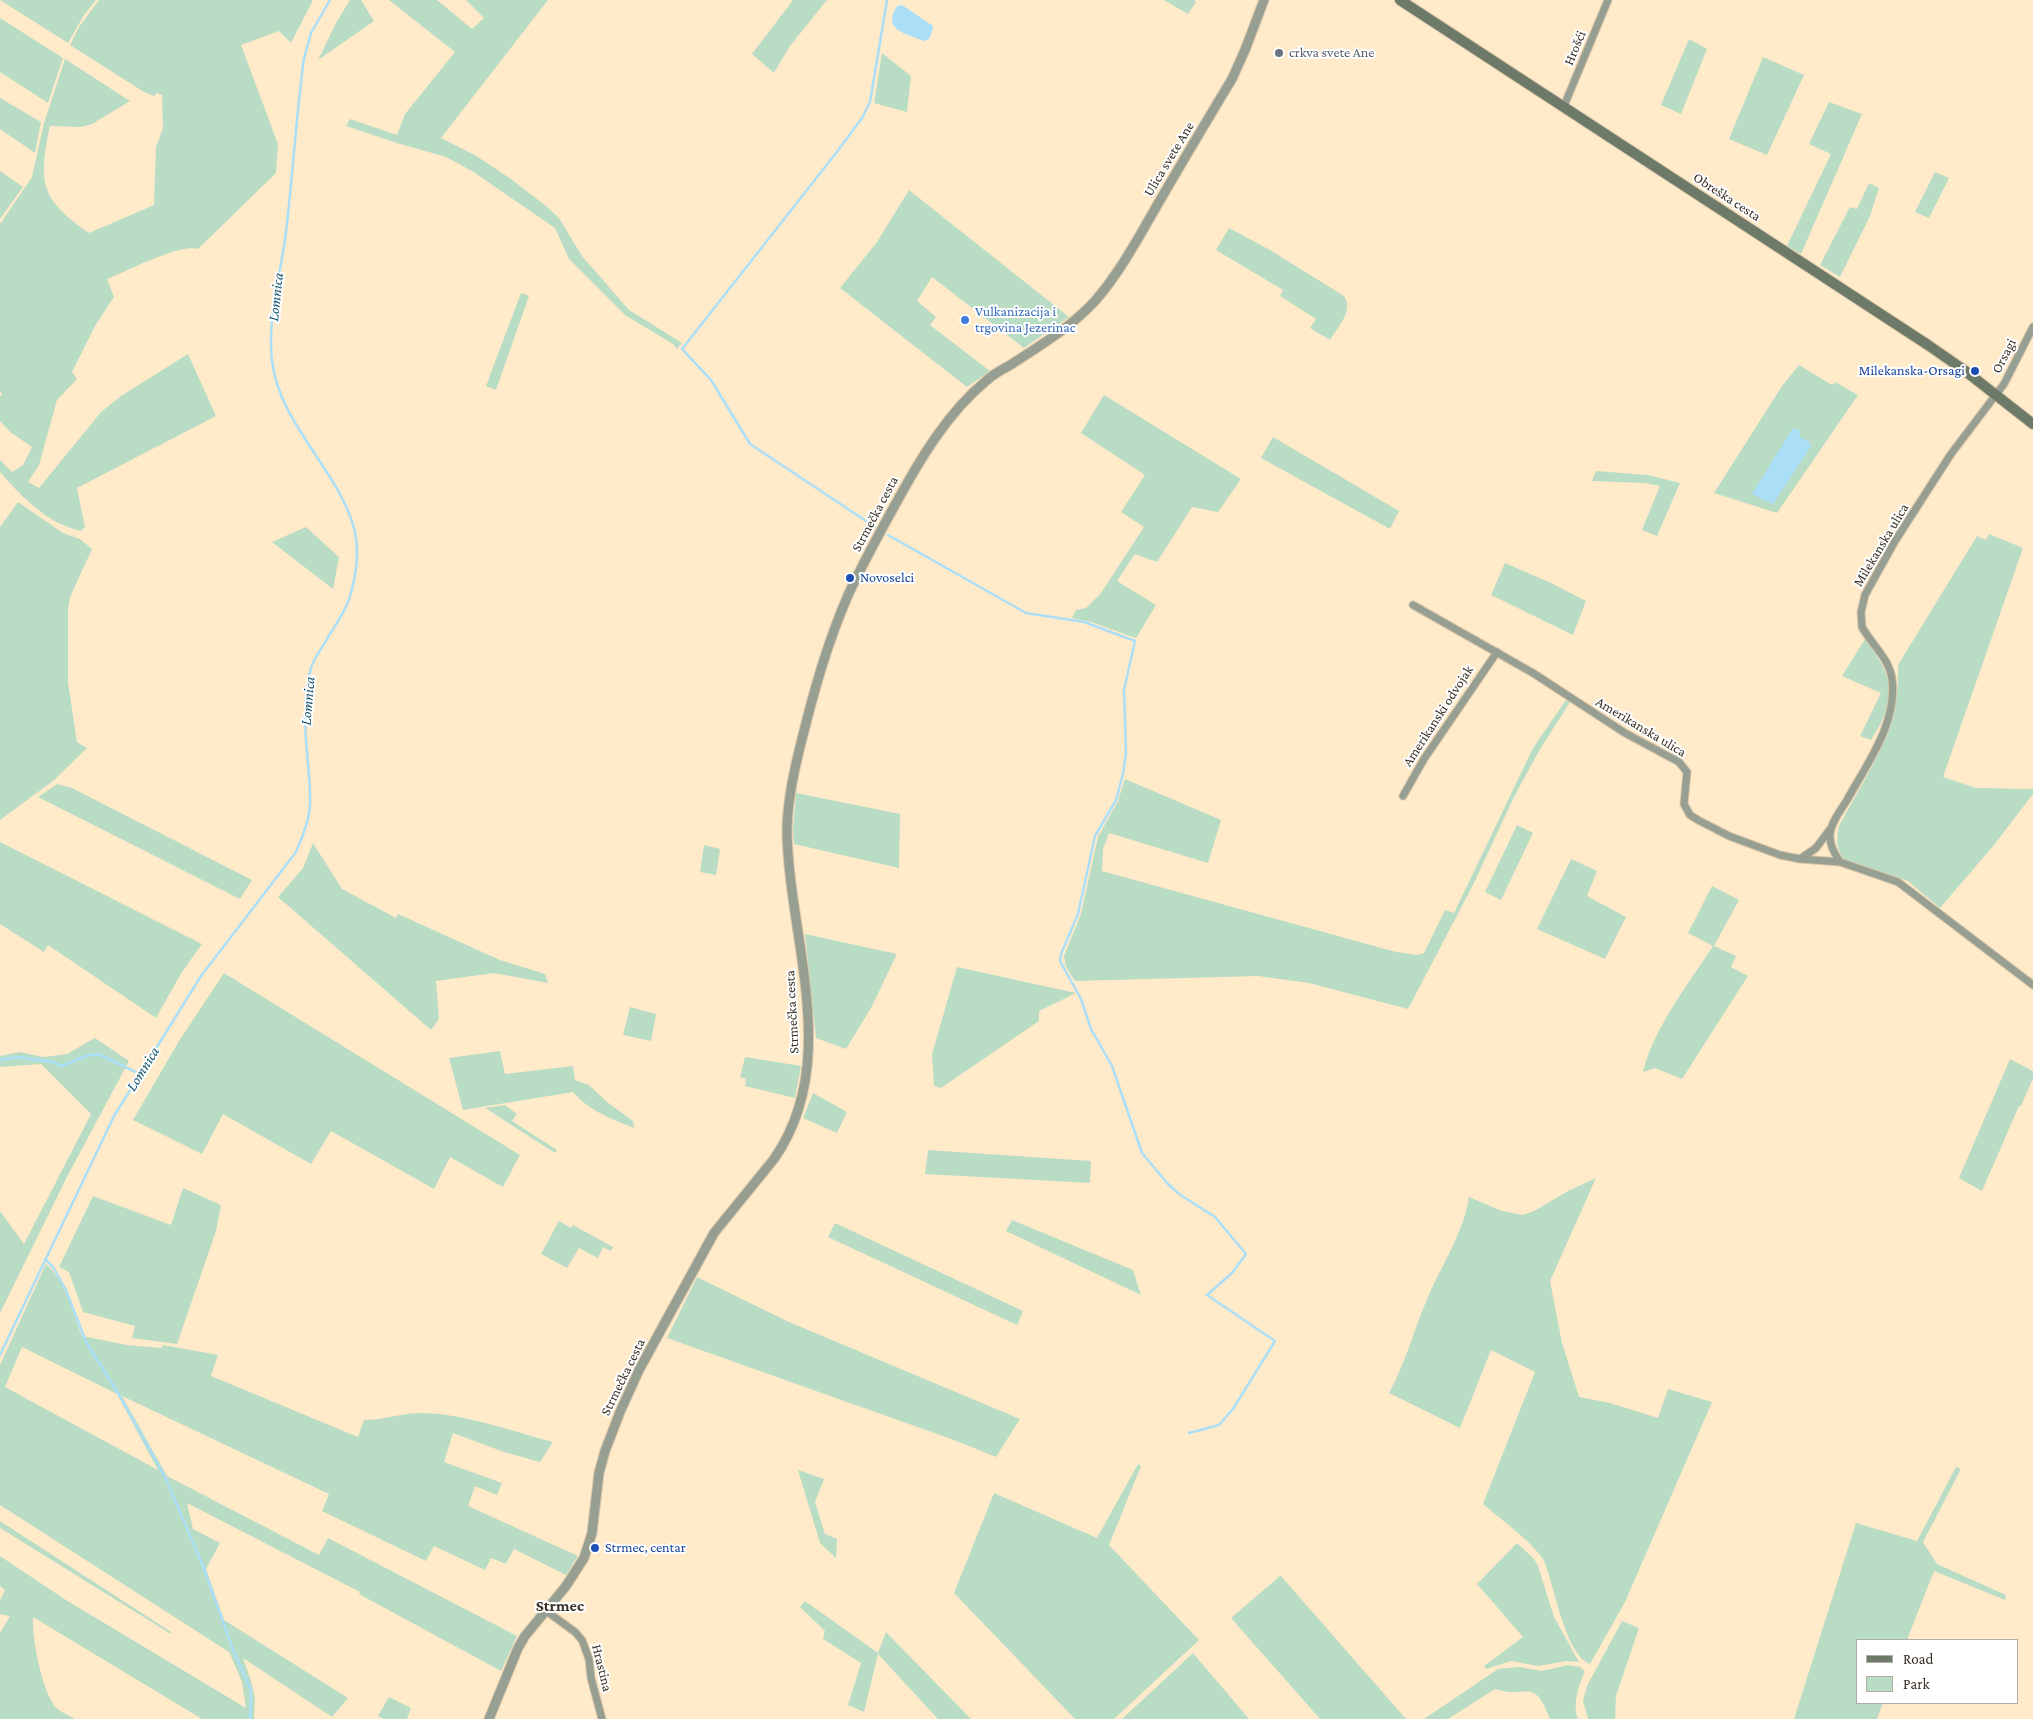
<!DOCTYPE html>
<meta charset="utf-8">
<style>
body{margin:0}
#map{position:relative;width:2033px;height:1719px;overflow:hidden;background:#ffeaca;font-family:"Crimson Pro",serif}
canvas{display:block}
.legend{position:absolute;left:1856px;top:1639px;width:162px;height:65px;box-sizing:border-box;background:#fff;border:1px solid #b0ada8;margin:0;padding:6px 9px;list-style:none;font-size:15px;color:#393125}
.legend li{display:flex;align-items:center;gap:10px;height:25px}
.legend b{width:25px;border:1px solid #b0ada8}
</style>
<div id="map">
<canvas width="2033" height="1719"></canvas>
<ul class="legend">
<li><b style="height:6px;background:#6d7a67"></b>Road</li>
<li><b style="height:14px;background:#b9dcc5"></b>Park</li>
</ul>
</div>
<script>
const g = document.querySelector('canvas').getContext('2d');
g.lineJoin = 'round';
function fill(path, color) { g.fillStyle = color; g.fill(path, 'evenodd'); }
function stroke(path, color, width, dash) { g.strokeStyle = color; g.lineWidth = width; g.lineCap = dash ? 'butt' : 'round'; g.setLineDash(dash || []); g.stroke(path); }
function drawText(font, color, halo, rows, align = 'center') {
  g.font = font + ' "Crimson Pro",serif'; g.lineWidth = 4; g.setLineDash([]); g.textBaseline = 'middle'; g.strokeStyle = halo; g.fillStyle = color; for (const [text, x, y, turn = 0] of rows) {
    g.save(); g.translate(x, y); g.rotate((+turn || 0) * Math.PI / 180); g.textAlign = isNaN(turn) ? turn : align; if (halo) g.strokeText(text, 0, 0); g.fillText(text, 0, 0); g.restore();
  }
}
fill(new Path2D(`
 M 0,0 L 96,0 L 84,15 L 68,43 Z
 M 99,0 L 313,0 L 291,43 L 279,31 L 241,45 L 278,144 L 276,173 L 198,249 C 180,243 127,271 107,279 L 114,297 L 95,326 L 72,372 L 77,379 L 57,400 L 39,465 L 28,482 L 39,488 L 101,412 L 121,396 L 188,354 L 216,416 L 77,488 L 85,527 L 81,531 C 75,529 69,528 63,525 C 41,516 15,490 0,472 L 0,460 L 12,472 L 23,465 L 32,447 L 10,432 L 0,421 L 0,397 L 2,394 L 0,391 L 0,224 L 32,177 L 44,123 L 65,59 L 130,101 L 92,124 L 82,127 L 50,126 C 38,182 40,199 89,233 L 154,205 L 156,147 L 163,128 L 162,95 L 157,93 L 154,96 L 144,92 L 70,45 L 79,27 Z
 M 350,0 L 361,0 L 374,21 L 318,60 L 337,21 Z
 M 389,0 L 437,0 L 472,29 L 484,18 L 466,0 L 548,0 L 441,138 L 475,155 L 511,179 L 546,206 L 559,218 L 582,256 L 629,310 L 682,343 L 677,349 L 673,344 L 625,315 L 569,259 L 555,228 L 472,171 L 446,157 L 397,143 L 346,126 L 350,119 L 397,135 L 405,114 L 455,52 Z
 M 793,0 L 827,0 L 790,46 L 774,73 L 752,54 Z
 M 1164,0 L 1194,0 L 1196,2 L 1188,14 Z
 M 0,18 L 63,58 L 48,103 L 0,72 Z
 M 1689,39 L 1707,49 L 1681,114 L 1661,105 Z
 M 882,53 L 911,76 L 907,112 L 874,103 Z
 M 1763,57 L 1804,75 L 1767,155 L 1729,139 Z
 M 0,98 L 41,122 L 35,153 L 0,129 Z
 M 1829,102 L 1862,114 L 1801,254 L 1787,246 L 1831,154 L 1809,144 Z
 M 0,171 L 23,187 L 0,219 Z
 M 1935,172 L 1949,178 L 1929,218 L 1915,212 Z
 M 1869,183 L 1879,188 L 1870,216 L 1840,277 L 1820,265 L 1850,207 L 1857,209 Z
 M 909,190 L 1069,317 L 1024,348 L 932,277 L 917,301 L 936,317 L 930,325 L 990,371 L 967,387 L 840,288 L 877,242 Z
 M 1229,228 L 1270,250 L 1344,296 C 1354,310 1338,327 1330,340 L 1310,328 L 1316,319 L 1280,296 L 1283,290 L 1216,250 Z
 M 521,293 L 529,296 L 496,390 L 486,386 Z
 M 1799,365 L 1832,385 L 1835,382 L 1858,395 L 1777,513 L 1714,493 L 1782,386 Z
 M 1104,395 L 1241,479 L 1218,512 L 1192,507 L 1157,562 L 1135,554 L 1117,581 L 1156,605 L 1136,638 L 1091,622 L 1072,618 L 1076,610 L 1086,608 L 1101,593 L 1144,527 L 1121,512 L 1145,475 L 1081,433 Z
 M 1273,437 L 1399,511 L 1390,529 L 1261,458 Z
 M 1596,471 L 1648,475 L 1680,483 L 1657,536 L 1642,530 L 1660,486 L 1645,483 L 1592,481 Z
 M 18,502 L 63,533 L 80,539 L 92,549 L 70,597 L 68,609 L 68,682 L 77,742 L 87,748 L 53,781 L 0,820 L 0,527 Z
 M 306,527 L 339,557 L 333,589 L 272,542 Z
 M 1989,534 L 2023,548 L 1943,777 L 1976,788 L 2033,789 L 2033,794 L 1994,845 L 1940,908 L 1908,881 L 1845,861 C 1836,849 1836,840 1839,826 C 1868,772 1900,729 1898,665 L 1977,536 L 1986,540 Z
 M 1505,563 L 1551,583 L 1586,601 L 1573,635 L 1491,595 Z
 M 1865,639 C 1895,678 1898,698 1871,740 L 1860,736 L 1881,693 L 1842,676 Z
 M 1566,700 L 1570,702 L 1539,751 L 1514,797 L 1474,883 L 1408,1009 L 1309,983 L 1258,976 L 1075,981 L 1066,967 L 1064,956 L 1081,914 L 1098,837 L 1118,801 L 1125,779 L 1221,820 L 1208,863 L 1109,833 L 1103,849 L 1102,871 L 1396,952 L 1417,955 L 1424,953 L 1445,910 L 1454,913 L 1533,748 Z
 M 57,784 L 72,788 L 252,880 L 240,899 L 38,797 Z
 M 796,793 L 900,814 L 899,868 L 794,844 L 793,828 Z
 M 1517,825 L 1533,833 L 1501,900 L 1485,892 Z
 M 0,842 L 202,944 L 182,972 L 156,1018 L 48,945 L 44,952 L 0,924 Z
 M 313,843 L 342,889 L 396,918 L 398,914 L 500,960 L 545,974 L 548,983 L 494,973 L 436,981 L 439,1019 L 431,1030 L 278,897 L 303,868 Z
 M 704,845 L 720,849 L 716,875 L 700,872 Z
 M 1571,859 L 1597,871 L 1587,896 L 1626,917 L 1605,959 L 1537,929 Z
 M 1712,886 L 1739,900 L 1714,946 L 1736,956 L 1731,967 L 1748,976 L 1682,1079 L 1655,1068 L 1643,1072 C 1653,1029 1689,983 1713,946 L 1688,933 Z
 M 805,934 L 897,954 L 871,1008 L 846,1049 L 816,1038 Z
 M 957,967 L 1076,993 L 1039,1011 L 1039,1021 L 941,1088 L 934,1086 L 932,1054 Z
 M 224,973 L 520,1155 L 503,1187 L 450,1157 L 434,1189 L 331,1131 L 311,1164 L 223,1114 L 202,1154 L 133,1120 L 179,1041 Z
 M 630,1007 L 656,1014 L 651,1041 L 623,1035 Z
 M 95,1038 L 129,1061 L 67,1177 L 0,1313 L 0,1211 L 24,1244 L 91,1114 L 41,1064 L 0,1067 L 0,1056 L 19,1052 L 44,1057 L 67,1054 Z
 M 500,1051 L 505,1074 L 573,1066 L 575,1080 L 589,1085 L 607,1102 L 633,1121 L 634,1128 C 612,1119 589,1111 573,1092 L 463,1110 L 449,1058 Z
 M 745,1057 L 801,1066 L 795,1098 L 745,1086 L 746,1079 L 740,1077 Z
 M 2010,1059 L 2033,1071 L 2033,1078 L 2021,1106 L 2019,1106 L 1982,1191 L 1959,1178 Z
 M 813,1093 L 847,1112 L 837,1133 L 803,1118 Z
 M 505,1105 L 517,1114 L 512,1121 L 557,1150 L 555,1153 L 485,1108 Z
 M 928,1150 L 1091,1161 L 1090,1183 L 925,1174 Z
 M 1596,1178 L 1550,1281 L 1562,1343 L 1579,1397 L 1610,1403 L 1658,1418 L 1668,1389 L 1712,1402 L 1625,1602 L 1590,1664 C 1565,1655 1554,1584 1544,1561 C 1536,1545 1498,1517 1483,1504 L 1535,1372 L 1491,1350 L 1460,1428 L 1389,1393 C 1406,1362 1414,1329 1428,1297 C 1442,1264 1464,1232 1469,1197 L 1502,1211 L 1523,1215 L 1534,1211 L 1568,1191 Z
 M 183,1188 L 221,1205 L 216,1231 L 177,1344 L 132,1338 L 135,1326 L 83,1312 L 69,1272 L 59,1267 L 93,1196 L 171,1225 Z
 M 1012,1220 L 1133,1270 L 1141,1295 L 1006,1231 Z
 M 559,1221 L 571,1228 L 573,1225 L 613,1247 L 611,1251 L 603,1247 L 598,1258 L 579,1248 L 567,1268 L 541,1254 Z
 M 835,1223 L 1023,1311 L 1017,1325 L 828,1237 Z
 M 46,1264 C 66,1281 72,1312 82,1336 L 127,1345 L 161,1348 L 163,1345 L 218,1355 L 211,1376 L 358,1437 L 364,1420 C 385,1420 404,1412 425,1413 C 469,1415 511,1431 553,1442 L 540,1462 L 504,1452 L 453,1433 L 444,1462 L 502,1483 L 497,1495 L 475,1486 L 468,1506 L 578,1556 L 566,1575 L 514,1549 L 506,1564 L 491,1558 L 485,1570 L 434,1546 L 426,1561 L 322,1511 L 329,1494 L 122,1396 L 167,1476 L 319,1555 L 328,1538 L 517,1636 L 501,1671 L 359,1594 L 360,1592 L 187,1503 L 193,1529 L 220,1543 L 206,1569 L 224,1620 L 348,1698 L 332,1717 L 243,1658 L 251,1681 L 255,1698 L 254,1719 L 202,1719 L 33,1617 C 32,1640 41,1683 53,1704 C 56,1710 68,1715 75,1719 L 0,1719 L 0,1633 L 10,1616 L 0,1614 L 0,1600 L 5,1590 L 0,1586 L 0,1556 L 66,1600 L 246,1708 L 242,1682 L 229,1652 L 0,1505 L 0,1365 ZM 22,1347 L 117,1394 L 158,1470 L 5,1387 Z
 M 697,1277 L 789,1322 L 1020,1419 L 996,1457 L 954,1440 L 667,1338 Z
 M 1138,1464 L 1141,1466 L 1109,1545 L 1199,1640 L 1114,1719 L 1075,1719 L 954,1593 L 994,1493 L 1097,1538 Z
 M 1956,1467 L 1961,1469 L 1923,1542 L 1937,1564 L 2006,1595 L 2005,1600 L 1934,1571 L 1907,1640 L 1857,1640 L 1857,1703 L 1883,1703 L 1877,1719 L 1794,1719 L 1856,1523 L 1917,1541 Z
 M 798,1470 L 824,1479 L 815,1502 L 825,1534 L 837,1539 L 836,1558 L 820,1543 Z
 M 0,1521 L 171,1632 L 171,1634 L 0,1528 Z
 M 1517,1543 L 1534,1559 L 1538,1566 L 1554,1617 L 1579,1662 L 1566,1661 L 1538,1666 L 1511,1661 L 1486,1669 L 1484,1666 L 1523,1637 L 1477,1584 Z
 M 1281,1575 L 1281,1576 L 1406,1719 L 1320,1719 L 1231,1618 Z
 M 805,1601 L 878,1653 L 886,1632 L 971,1719 L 938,1719 L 878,1654 L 864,1712 L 848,1705 L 861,1663 L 823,1639 L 825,1631 L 800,1607 Z
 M 1622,1621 L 1639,1628 L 1616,1696 L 1615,1719 L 1588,1719 L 1583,1701 L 1587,1686 Z
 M 1193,1653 L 1249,1719 L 1122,1719 Z
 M 1568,1665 L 1580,1667 L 1585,1671 C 1579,1685 1572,1703 1578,1719 L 1550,1719 C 1533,1675 1528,1700 1495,1689 L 1448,1719 L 1424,1719 L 1498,1669 L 1520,1667 L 1541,1671 Z
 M 389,1697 L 411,1708 L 407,1719 L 384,1719 L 378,1716 Z`), '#b9dcc5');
fill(new Path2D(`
 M 902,5 L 933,26 L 932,32 L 929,39 L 924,41 C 907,34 881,30 897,6 Z
 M 1793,428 L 1800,431 L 1800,437 L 1809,442 L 1811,446 L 1773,504 L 1752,494 Z`), '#aadff7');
stroke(new Path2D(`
 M 875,527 L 750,444 L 711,380 L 682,349 L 836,153 L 862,118 L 870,102 L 887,0
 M 888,535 L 1026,613 L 1084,622 L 1135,641 L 1124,690 L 1126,753 L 1123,774 L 1116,800 L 1095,836 L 1078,914 L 1061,954 L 1060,961 L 1081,999 L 1091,1029 L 1112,1066 L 1142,1153 L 1168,1184 L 1179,1194 L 1215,1217 L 1246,1254 L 1232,1273 L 1207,1295 L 1275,1341 L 1233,1409 L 1219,1425 L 1189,1433
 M 0,1060 L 17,1057 L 53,1062 L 62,1066 L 86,1056 L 98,1054 L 140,1074
 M 45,1259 L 53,1267 L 66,1290 L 86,1342 L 118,1393 L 165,1477 L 203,1566 L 234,1652 L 251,1690 L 250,1719
 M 0,1355 L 114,1116 L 201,976 L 296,852 C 301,840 307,827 309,813 C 312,797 309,779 308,763 C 305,732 302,699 311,668 C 314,658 322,648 327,639 C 334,627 343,615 348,602 C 356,580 360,551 354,528 C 337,468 280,425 272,361 C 267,318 281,274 286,232 C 293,174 296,116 304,58 L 311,33 L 330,0`), '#aadff7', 2.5);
const minor = new Path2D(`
 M 1564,106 L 1608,0
 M 1413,605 L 1533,673 L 1625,733 L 1679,762 L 1687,772 L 1684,804 L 1690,815 L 1698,820 L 1729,836 L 1780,855 L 1800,859 L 1840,862 L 1898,882 L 2033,985
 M 1403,796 L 1424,759 L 1497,652
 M 1800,859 L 1816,848 L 1831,828
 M 1840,862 C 1835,854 1829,845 1830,834 C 1831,822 1841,810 1847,800 C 1867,764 1898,722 1892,679 C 1889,658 1872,645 1862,627 L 1861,612 L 1865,595 L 1895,541 L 1951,454 L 2004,384 L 2033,327
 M 545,1610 L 575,1632 L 582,1640 L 589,1659 L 591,1678 L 602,1719`);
const tertiary = new Path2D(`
 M 489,1719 L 518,1648 L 525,1636 L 566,1586 L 584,1558 L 592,1533 L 599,1473 L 605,1451 L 620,1412 L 639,1370 L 714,1233 L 774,1159 C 842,1062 789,939 787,832 C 787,803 793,775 800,747 C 813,694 827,643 849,593 C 863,563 879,534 895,505 C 919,461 947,413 986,381 C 993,374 1003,369 1012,364 C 1041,345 1071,327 1095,301 C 1121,271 1140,235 1159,202 C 1183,161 1207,120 1232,79 L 1245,50 L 1264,0`);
const secondary = new Path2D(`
 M 1400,0 L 1928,345 L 1964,370 L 2033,424`);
stroke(minor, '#d7c5a9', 9);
stroke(tertiary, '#d7c5a9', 11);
stroke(secondary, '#d7c5a9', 12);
stroke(minor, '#969f92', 7);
stroke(tertiary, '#969f92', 9);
stroke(secondary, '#6d7a67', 10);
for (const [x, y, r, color] of [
 [1279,53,5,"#6b7280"],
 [965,320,5,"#3f7fe0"],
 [1975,371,5,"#1a4fb4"],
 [850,578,5,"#1a4fb4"],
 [595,1548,5,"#1a4fb4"]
]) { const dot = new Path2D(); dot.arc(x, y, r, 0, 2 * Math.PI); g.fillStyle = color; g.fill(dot); stroke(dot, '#fff', 2); }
drawText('14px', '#393125', '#fff', [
 ["Hrošći",1575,48,-67],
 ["Ulica svete Ane",1169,159,-59],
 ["Obreška cesta",1727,197,33],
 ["Orsagi",2004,356,-63],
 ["Strmečka cesta",875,514,-62],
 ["Milekanska ulica",1881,545,-59],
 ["Amerikanski odvojak",1438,716,-57],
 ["Amerikanska ulica",1641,727,31],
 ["Strmečka cesta",792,1012,-93],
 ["Strmečka cesta",623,1377,-64],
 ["Hrastina",602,1668,76]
]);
drawText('14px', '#5b616d', '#fff', [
 ["crkva svete Ane",1289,53]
], 'left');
drawText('14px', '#366cbe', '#fff', [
 ["Vulkanizacija i",975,312],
 ["trgovina Jezerinac",975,328]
], 'left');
drawText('14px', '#164399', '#fff', [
 ["Milekanska-Orsagi",1965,371,"right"],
 ["Novoselci",860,578],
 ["Strmec, centar",605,1548]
], 'left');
drawText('italic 15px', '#155770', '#fff', [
 ["Lomnica",276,297,-84],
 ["Lomnica",308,701,-85],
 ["Lomnica",143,1069,-58]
]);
drawText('bold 16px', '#393125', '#fff', [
 ["Strmec",560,1606]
]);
</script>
